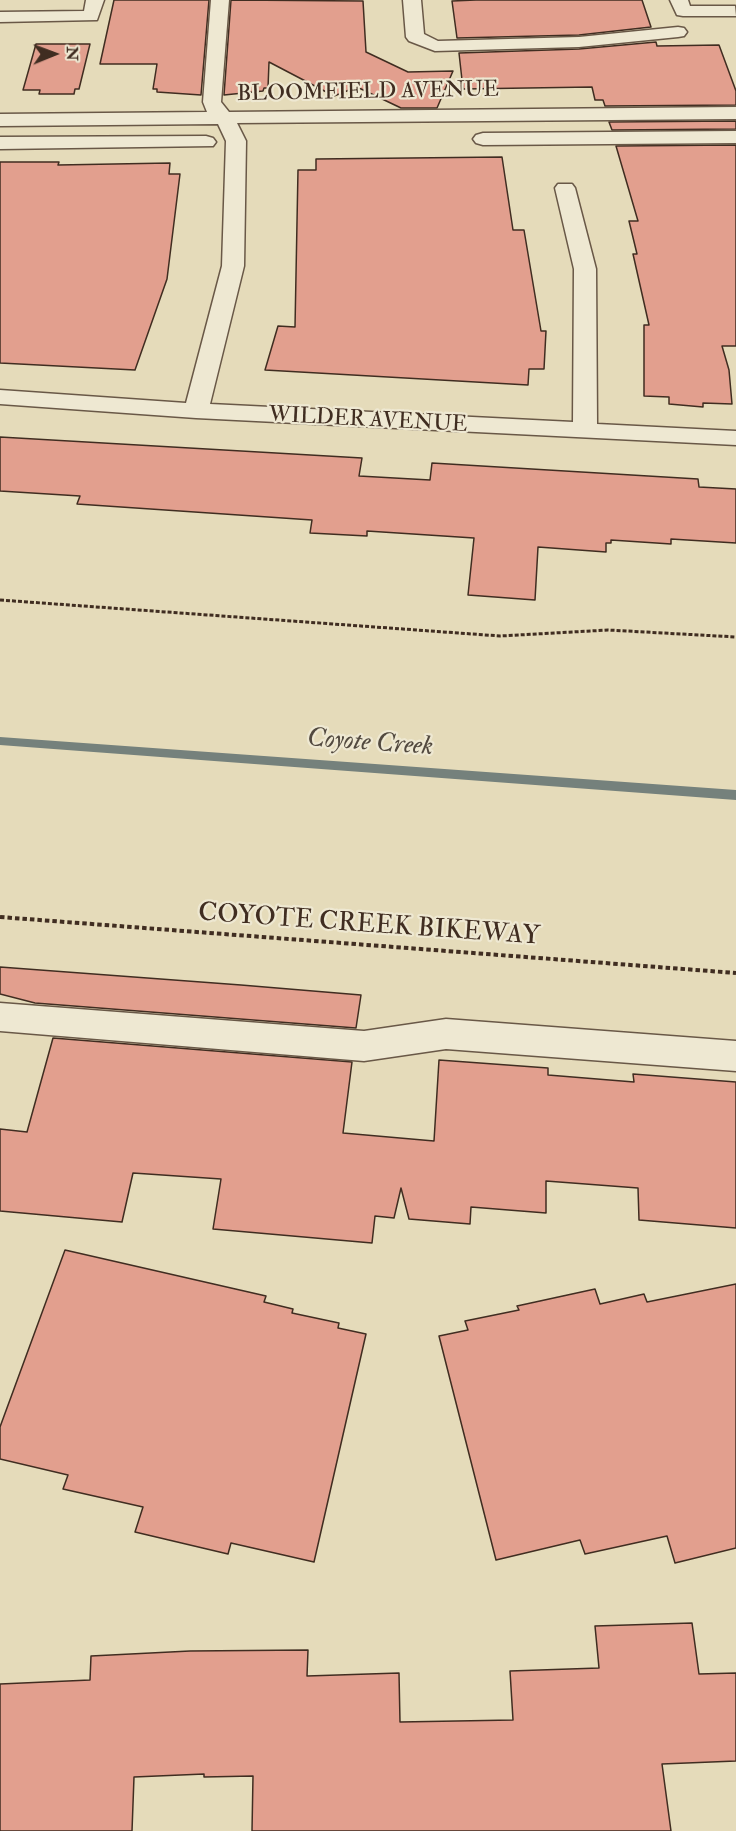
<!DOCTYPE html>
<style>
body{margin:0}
#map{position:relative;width:736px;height:1831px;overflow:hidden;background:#e5dbba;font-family:"IM FELL Double Pica",serif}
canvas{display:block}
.north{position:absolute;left:24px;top:24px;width:60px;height:60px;-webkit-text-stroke:4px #eee8d2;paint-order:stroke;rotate:89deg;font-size:16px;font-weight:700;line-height:24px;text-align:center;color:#402d21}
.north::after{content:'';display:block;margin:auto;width:21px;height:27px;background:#402d21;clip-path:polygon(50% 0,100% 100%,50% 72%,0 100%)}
</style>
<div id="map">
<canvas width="736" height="1831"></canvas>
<div class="north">N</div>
</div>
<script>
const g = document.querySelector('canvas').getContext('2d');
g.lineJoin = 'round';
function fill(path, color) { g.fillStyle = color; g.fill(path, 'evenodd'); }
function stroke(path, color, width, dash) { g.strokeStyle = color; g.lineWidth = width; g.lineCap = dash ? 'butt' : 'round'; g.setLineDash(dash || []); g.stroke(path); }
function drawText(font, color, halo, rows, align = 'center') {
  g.font = font + ' "IM FELL Double Pica",serif'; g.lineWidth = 4.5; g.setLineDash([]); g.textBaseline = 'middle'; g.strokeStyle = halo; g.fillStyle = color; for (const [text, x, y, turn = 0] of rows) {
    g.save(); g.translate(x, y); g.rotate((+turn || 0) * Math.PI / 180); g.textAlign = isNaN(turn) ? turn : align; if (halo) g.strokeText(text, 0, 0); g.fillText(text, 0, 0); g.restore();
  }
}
fill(new Path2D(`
 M 0,737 L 736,790 L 736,800 L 0,745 Z`), '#75817c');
const building = new Path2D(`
 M 114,0 L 209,0 L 201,95 L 157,92 L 157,89 L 153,89 L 157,64 L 100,64 Z
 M 231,0 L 363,1 L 366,52 L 408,72 L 453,71 L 437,108 L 401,108 L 357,87 L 334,96 L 269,62 L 268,88 L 264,88 L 263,91 L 224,95 Z
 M 476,0 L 642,0 L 651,27 L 579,35 L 457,38 L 452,1 Z
 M 656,42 L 657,46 L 719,45 L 736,91 L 736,105 L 605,106 L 603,100 L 595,100 L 592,87 L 463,89 L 459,53 L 579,49 Z
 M 36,44 L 90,44 L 79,89 L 75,89 L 74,94 L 39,94 L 40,90 L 23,90 Z
 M 736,121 L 736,129 L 612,130 L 609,122 Z
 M 736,145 L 736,346 L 722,346 L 729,370 L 732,404 L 703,403 L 703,407 L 669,404 L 669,397 L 644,396 L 644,325 L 649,325 L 633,254 L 637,254 L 629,221 L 638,221 L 616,146 Z
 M 502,157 L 513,230 L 524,230 L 541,331 L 546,331 L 544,369 L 529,369 L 528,385 L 265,370 L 278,326 L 295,327 L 298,170 L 316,170 L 316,159 Z
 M 0,162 L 59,162 L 58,165 L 170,163 L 169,174 L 180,174 L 167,279 L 135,370 L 0,363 Z
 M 0,437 L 362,458 L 359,476 L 430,480 L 432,463 L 698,479 L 699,487 L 736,489 L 736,543 L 671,539 L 671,544 L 611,540 L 611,543 L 606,543 L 606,552 L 538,547 L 535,600 L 468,595 L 474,538 L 367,531 L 367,536 L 310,533 L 312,520 L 77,504 L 80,496 L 0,491 Z
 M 0,967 L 241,985 L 361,995 L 356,1028 L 35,1003 L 0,994 Z
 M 53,1038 L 352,1062 L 343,1133 L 434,1141 L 439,1060 L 548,1068 L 548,1075 L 634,1082 L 633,1074 L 736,1082 L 736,1228 L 639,1220 L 638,1188 L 546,1181 L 546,1213 L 471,1207 L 470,1224 L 409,1219 L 401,1188 L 394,1218 L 375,1216 L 372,1243 L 213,1229 L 221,1179 L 133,1173 L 122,1222 L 0,1211 L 0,1129 L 27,1132 Z
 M 65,1250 L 266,1296 L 264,1302 L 293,1309 L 292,1313 L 339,1323 L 338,1328 L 366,1334 L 314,1562 L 231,1543 L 228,1554 L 135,1532 L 143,1507 L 63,1489 L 68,1475 L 0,1459 L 0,1427 Z
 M 736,1284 L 736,1548 L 675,1563 L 667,1536 L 585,1554 L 580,1540 L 496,1560 L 439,1336 L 468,1330 L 465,1321 L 519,1310 L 517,1306 L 595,1289 L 600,1304 L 644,1294 L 647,1302 Z
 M 692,1623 L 699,1674 L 736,1673 L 736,1761 L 662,1764 L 671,1831 L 252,1831 L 253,1776 L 204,1777 L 204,1774 L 134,1777 L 132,1831 L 0,1831 L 0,1684 L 90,1680 L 91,1656 L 190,1651 L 308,1650 L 307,1676 L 399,1673 L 400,1722 L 513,1720 L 510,1671 L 599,1668 L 595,1626 Z`);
fill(building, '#e29f8e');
stroke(building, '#402d21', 1.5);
const minor = new Path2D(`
 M 86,0 L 104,0 L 97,20 L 0,22 L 0,12 L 84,11 Z
 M 211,0 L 229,0 L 221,102 L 229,112 L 736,107 L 736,119 L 237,123 L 246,141 L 244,266 L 210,404 L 573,422 L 574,269 L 555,188 L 558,184 L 572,184 L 575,188 L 596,269 L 597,424 L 736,431 L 736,445 L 196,418 L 0,404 L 0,390 L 186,403 L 222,266 L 226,141 L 218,124 L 0,126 L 0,114 L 207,112 L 203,102 Z
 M 403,0 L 421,0 L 424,34 L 438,41 L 579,37 L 678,27 L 684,28 L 687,32 L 684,36 L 678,37 L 579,47 L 435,51 L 409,41 L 406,37 Z
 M 670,0 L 688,0 L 690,6 L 735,6 L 736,16 L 683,16 L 677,15 Z
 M 736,131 L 736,143 L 483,145 L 476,143 L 473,139 L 476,135 L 483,133 Z
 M 206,136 L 213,138 L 216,142 L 213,146 L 0,149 L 0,137 Z
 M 0,1003 L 364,1031 L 446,1019 L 736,1041 L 736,1071 L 446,1049 L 364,1061 L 0,1031 Z`);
stroke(minor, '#695847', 3);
stroke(new Path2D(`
 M 0,600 L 500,636 L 608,630 L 736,637`), '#402d21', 3, [4, 2]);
stroke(new Path2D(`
 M 0,917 L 736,973`), '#402d21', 4, [4.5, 3]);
fill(minor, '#eee8d2');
drawText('22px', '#402d21', '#eee8d2', [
 ["BLOOMFIELD AVENUE",368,93,-1],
 ["WILDER AVENUE",368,421,3]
]);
drawText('26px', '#402d21', '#eee8d2', [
 ["COYOTE CREEK BIKEWAY",369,926,4]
]);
drawText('italic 27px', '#52493f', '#eee8d2', [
 ["Coyote Creek",370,744,4]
]);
</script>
